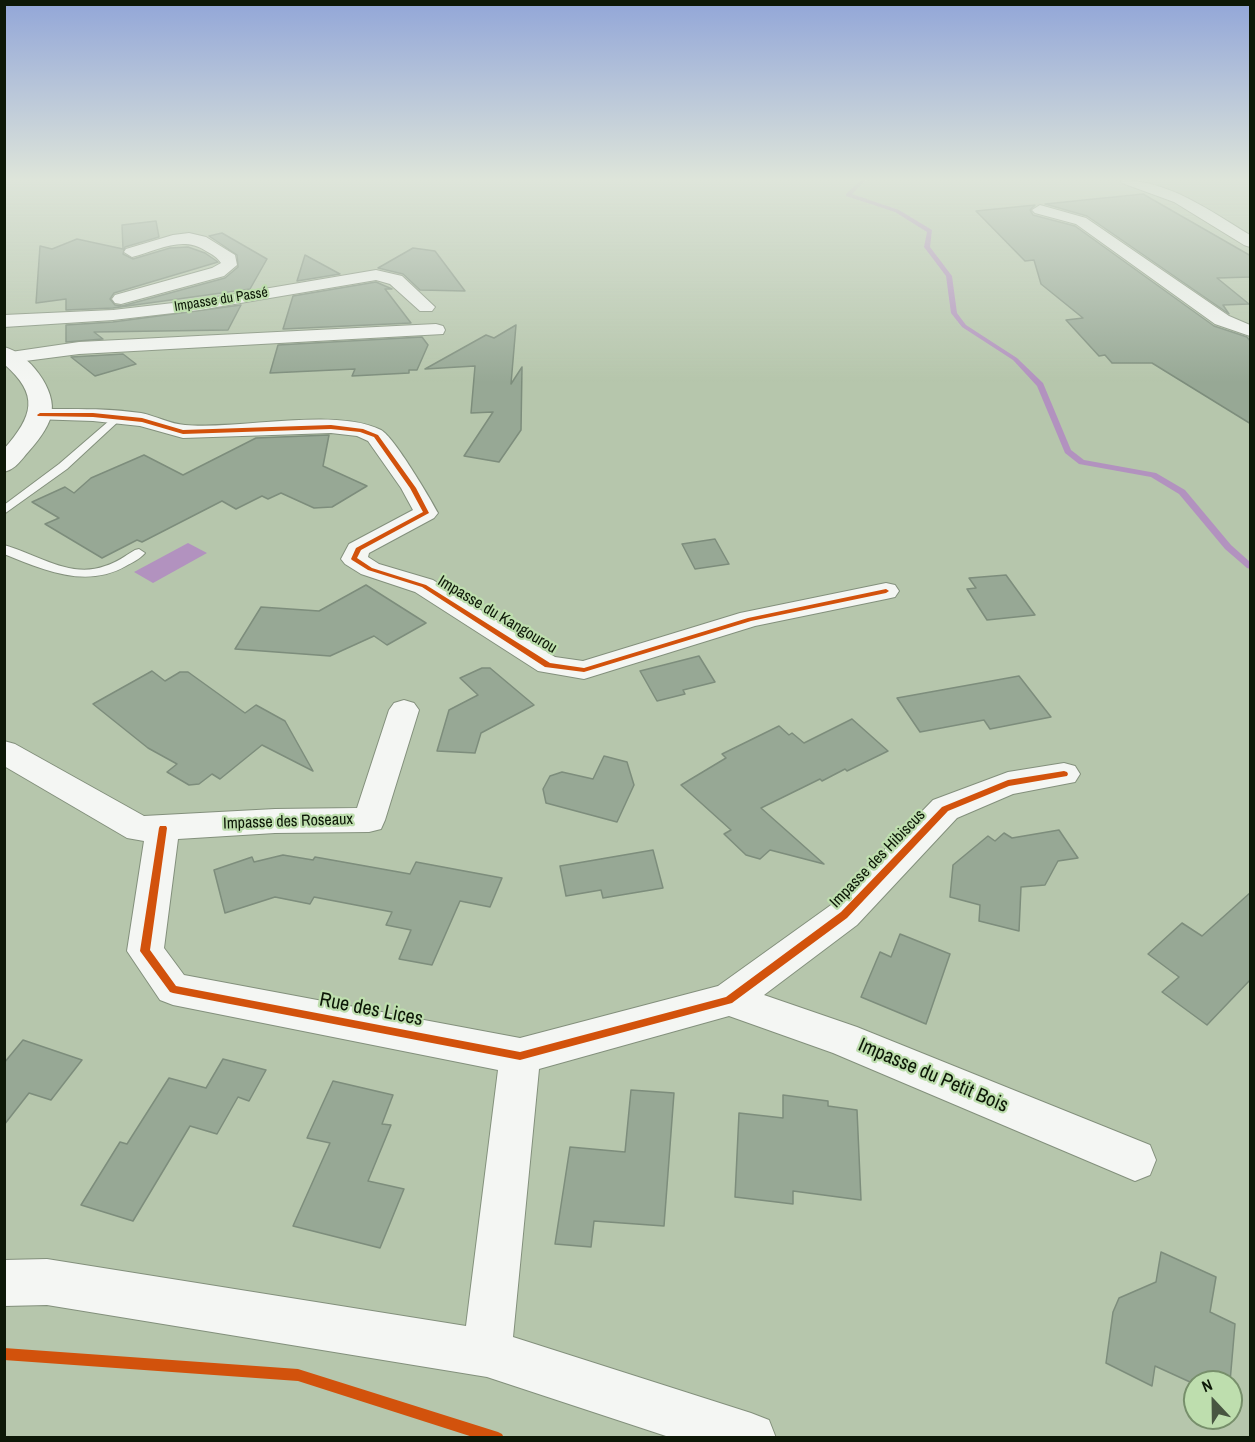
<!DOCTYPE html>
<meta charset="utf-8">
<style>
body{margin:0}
#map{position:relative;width:1255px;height:1442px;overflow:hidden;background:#b6c6ac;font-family:"Archivo Narrow",sans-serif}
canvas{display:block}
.frame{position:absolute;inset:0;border:6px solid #0d1807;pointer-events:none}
.north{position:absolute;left:1183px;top:1370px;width:60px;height:60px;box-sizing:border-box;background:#bedeae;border:2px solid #778f6b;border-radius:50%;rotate:338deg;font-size:16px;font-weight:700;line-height:24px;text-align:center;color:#0d1807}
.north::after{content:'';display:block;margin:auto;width:21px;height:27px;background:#485541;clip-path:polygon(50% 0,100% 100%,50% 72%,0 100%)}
</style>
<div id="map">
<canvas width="1255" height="1442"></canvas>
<div class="frame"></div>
<div class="north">N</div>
</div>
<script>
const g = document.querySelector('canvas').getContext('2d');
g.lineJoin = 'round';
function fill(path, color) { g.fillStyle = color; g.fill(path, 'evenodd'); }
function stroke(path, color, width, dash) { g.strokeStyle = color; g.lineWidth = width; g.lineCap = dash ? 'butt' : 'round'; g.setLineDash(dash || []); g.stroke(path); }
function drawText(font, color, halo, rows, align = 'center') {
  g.font = font + ' "Archivo Narrow",sans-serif'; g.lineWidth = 4.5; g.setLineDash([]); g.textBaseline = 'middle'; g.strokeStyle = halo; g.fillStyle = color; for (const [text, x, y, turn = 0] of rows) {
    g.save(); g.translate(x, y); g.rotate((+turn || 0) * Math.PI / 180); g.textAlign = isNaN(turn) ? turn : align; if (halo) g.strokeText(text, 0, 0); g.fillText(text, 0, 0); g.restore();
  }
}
fill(new Path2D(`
 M 188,543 L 207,553 L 153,583 L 134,572 Z`), '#b292bf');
fill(new Path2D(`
 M 861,180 L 866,180 L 852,194 L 899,210 L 932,230 L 930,247 L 952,276 L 957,313 L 966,325 L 1017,358 L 1043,383 L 1071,450 L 1084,460 L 1156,473 L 1185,490 L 1231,545 L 1250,562 L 1250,569 L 1247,568 L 1225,549 L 1179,494 L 1151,477 L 1079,464 L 1065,453 L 1037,386 L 1013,360 L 962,327 L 951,313 L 946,276 L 924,247 L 927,232 L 895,212 L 846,196 L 846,194 Z`), '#b292bf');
const building = new Path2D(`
 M 1143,194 L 1251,256 L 1251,277 L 1217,278 L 1249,304 L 1223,305 L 1229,314 L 1087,216 L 1045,204 Z
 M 1035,205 L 1030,210 L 1033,215 L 1075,226 L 1214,326 L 1247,337 L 1251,342 L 1251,424 L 1152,363 L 1112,363 L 1105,355 L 1099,356 L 1066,320 L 1083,318 L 1041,284 L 1034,260 L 1025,261 L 976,211 Z
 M 156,221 L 159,237 L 125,247 L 123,254 L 133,259 L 170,248 L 188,247 L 205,253 L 218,262 L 114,293 L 110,299 L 115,305 L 122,306 L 225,278 L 238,267 L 237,255 L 209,236 L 222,233 L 267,259 L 250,289 L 113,308 L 66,310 L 66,299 L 36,303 L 40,246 L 52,249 L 77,239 L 123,249 L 122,225 Z
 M 413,248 L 435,251 L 465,291 L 420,290 L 403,274 L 378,268 Z
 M 305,255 L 340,274 L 297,281 Z
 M 376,282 L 392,289 L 385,289 L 411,323 L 283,329 L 293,296 Z
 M 241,305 L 228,330 L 94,332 L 103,339 L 66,342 L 66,325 L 113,322 Z
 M 516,325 L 511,384 L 522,367 L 521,430 L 499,462 L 464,456 L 493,412 L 471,413 L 475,366 L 425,369 L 486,335 L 494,338 Z
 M 422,337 L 428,345 L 417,370 L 409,370 L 409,373 L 352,376 L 355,369 L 270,373 L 278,345 Z
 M 123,354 L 136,364 L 95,376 L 71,357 Z
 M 329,435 L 323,466 L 367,486 L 332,507 L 314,508 L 281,493 L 268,499 L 262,496 L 236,509 L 222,501 L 142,542 L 137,540 L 102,558 L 45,524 L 59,518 L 32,502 L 65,487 L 74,493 L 91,478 L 144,455 L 183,475 L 256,438 Z
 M 715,539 L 729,564 L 695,569 L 682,544 Z
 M 1006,575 L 1035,615 L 987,620 L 967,589 L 976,588 L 969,578 Z
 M 366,585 L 426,623 L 387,645 L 374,636 L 330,656 L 235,649 L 261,607 L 319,611 Z
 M 699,656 L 715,682 L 683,690 L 685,694 L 657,701 L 640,671 Z
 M 482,668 L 490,668 L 534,705 L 481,733 L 475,753 L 437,751 L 449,710 L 478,695 L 460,678 Z
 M 152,671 L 165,681 L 180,672 L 188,672 L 245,713 L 256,705 L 285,721 L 313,771 L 262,745 L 220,779 L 212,774 L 199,784 L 189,785 L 167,772 L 177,764 L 148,748 L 93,704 Z
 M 1019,676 L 1051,717 L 990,729 L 984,720 L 920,732 L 897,698 Z
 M 852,719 L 888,751 L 847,771 L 845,769 L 822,781 L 820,779 L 761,808 L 824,864 L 770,850 L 760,859 L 746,855 L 724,834 L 731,830 L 681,785 L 726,758 L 722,754 L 779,726 L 789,735 L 792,733 L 804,743 Z
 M 604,756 L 627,762 L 634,785 L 617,822 L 546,803 L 543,789 L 550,776 L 562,772 L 593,779 Z
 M 1059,830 L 1078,858 L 1058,861 L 1045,885 L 1021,887 L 1019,931 L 979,921 L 980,905 L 950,897 L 953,865 L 988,836 L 995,841 L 1004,833 L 1012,838 Z
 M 653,850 L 663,888 L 603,898 L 601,890 L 566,896 L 560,866 Z
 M 283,855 L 313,860 L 315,857 L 410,874 L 416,862 L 502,878 L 490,907 L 460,901 L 432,965 L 399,959 L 411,930 L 386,925 L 392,912 L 314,897 L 310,904 L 275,897 L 225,913 L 214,870 L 252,857 L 254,862 Z
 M 1251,892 L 1251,979 L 1207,1025 L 1162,992 L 1179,977 L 1148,954 L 1182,923 L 1202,936 Z
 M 900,934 L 950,954 L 926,1024 L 861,997 L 880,952 L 891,957 Z
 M 23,1040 L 82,1060 L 51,1100 L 29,1093 L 4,1125 L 4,1063 Z
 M 223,1059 L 266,1070 L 249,1101 L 238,1097 L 217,1134 L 190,1126 L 133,1221 L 81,1205 L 120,1142 L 127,1144 L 169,1078 L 206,1088 Z
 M 333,1081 L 393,1095 L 382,1124 L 391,1125 L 368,1181 L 404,1189 L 380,1248 L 293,1226 L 330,1143 L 307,1138 Z
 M 631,1090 L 674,1093 L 664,1226 L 594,1221 L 591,1247 L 555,1244 L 570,1147 L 625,1152 Z
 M 783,1095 L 828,1101 L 828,1106 L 857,1110 L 861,1200 L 793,1191 L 793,1204 L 735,1197 L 739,1113 L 783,1118 Z
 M 1161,1252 L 1216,1277 L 1210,1312 L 1235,1324 L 1230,1382 L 1190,1382 L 1155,1366 L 1152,1386 L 1106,1363 L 1113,1312 L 1119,1298 L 1156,1282 Z`);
fill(building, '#97a895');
stroke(building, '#7d8d7c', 1.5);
const service = new Path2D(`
 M 117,414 L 122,417 L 121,419 L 67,469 L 4,514 L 4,505 L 59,464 Z
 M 4,545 C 37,554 70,579 105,566 C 116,563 125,556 135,550 L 139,549 L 145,553 C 140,559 133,562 126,566 C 86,589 43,570 4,554 Z`);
const minor = new Path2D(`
 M 1120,180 C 1169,180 1210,211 1250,235 L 1250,247 L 1244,245 L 1174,202 L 1122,183 Z
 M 1040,205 L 1086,218 L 1229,316 L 1250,325 L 1250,336 L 1215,324 L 1076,224 L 1035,213 L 1032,210 Z
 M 189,233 L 206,237 L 235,255 L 237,265 L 224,276 L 121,304 L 115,303 L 112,299 L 115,295 L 212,268 L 221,263 C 218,258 212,254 206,251 C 182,235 157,251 132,257 L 124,252 L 126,249 L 173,235 Z
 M 376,270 L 402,276 L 435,307 L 432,311 L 420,311 L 390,284 L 376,280 L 199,310 L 113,320 L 4,327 L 4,315 L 113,310 L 199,300 Z
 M 436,324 L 443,326 L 445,330 L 443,334 L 79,354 L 10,363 L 4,361 L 4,353 L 79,342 Z
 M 40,409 C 74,409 107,408 141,413 C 156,416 170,424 185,425 C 237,430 336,407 381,430 C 394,437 430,498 438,513 L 434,518 L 369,553 L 368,557 L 379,564 L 433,580 L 555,657 L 583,661 L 740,613 L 886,583 L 895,585 L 899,591 L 895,597 L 886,599 L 755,626 L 584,679 L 538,671 L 415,592 L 361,574 L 345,564 L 341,559 L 349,544 L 413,510 L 401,488 L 368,441 L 357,436 L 331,433 L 183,438 L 140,426 L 93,421 L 33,419 L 29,415 L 33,411 Z
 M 404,700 L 414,703 L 419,710 L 385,820 L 381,829 L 369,832 L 275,833 L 178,839 L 164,948 L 184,975 L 520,1038 L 718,986 L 831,905 L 933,800 L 1008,772 L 1064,763 L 1075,766 L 1080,774 L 1075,782 L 1013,794 L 957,818 L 857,925 L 764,995 L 857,1027 L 1150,1145 L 1156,1160 L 1150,1175 L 1135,1181 L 833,1053 L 729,1016 L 539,1069 L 513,1337 L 751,1413 L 769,1420 L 776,1438 L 672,1438 L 487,1377 L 47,1305 L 4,1306 L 4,1260 L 47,1259 L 466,1326 L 498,1070 L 173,1005 L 160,1000 L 127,951 L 144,841 L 127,838 L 4,766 L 4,741 L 15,744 L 144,816 L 275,809 L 357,808 L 389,710 L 394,703 Z`);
const tertiary = new Path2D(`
 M 4,347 C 28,353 58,390 51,416 C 48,428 37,442 29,451 C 21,460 16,469 4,472 L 4,449 C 33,416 40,395 4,364 Z`);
stroke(service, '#83907c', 2);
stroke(minor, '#83907c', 2);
stroke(tertiary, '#83907c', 2);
fill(service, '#f4f6f3');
fill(minor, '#f4f6f3');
fill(tertiary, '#f4f6f3');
fill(new Path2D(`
 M 40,413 L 93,413 L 142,418 L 183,430 L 331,425 L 363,429 L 378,435 L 416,488 L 429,513 L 361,550 L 357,558 L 372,568 L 426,585 L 550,663 L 584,668 L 748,618 L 886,589 L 889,591 L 886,593 L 751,621 L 584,672 L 545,667 L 422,587 L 368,570 L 352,560 L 351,559 L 356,548 L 423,512 L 410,488 L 374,437 L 360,432 L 331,429 L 183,434 L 142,422 L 93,417 L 38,416 L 37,415 Z
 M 1064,771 L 1067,772 L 1068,774 L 1067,776 L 1009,786 L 948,811 L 847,918 L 732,1003 L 520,1060 L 173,993 L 170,992 L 140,951 L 159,828 L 160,826 L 166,826 L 167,828 L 150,950 L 176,986 L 520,1052 L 726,997 L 841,912 L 942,807 L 1008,780 Z
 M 4,1348 L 298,1369 L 498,1432 L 502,1434 L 504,1438 L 476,1438 L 298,1381 L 4,1360 Z`), '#d2520c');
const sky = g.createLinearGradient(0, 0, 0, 382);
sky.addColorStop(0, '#92a6d8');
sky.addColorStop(0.47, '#dee5da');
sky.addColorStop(1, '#dee5da00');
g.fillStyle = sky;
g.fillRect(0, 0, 1255, 382);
drawText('14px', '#0d1807', '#bedeae', [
 ["Impasse du Passé",221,300,-9]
]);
drawText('16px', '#0d1807', '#bedeae', [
 ["Impasse du Kangourou",497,615,31],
 ["Impasse des Roseaux",288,822,-2],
 ["Impasse des Hibiscus",878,859,-46]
]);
drawText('20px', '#0d1807', '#bedeae', [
 ["Rue des Lices",371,1010,11],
 ["Impasse du Petit Bois",933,1076,23]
]);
</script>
